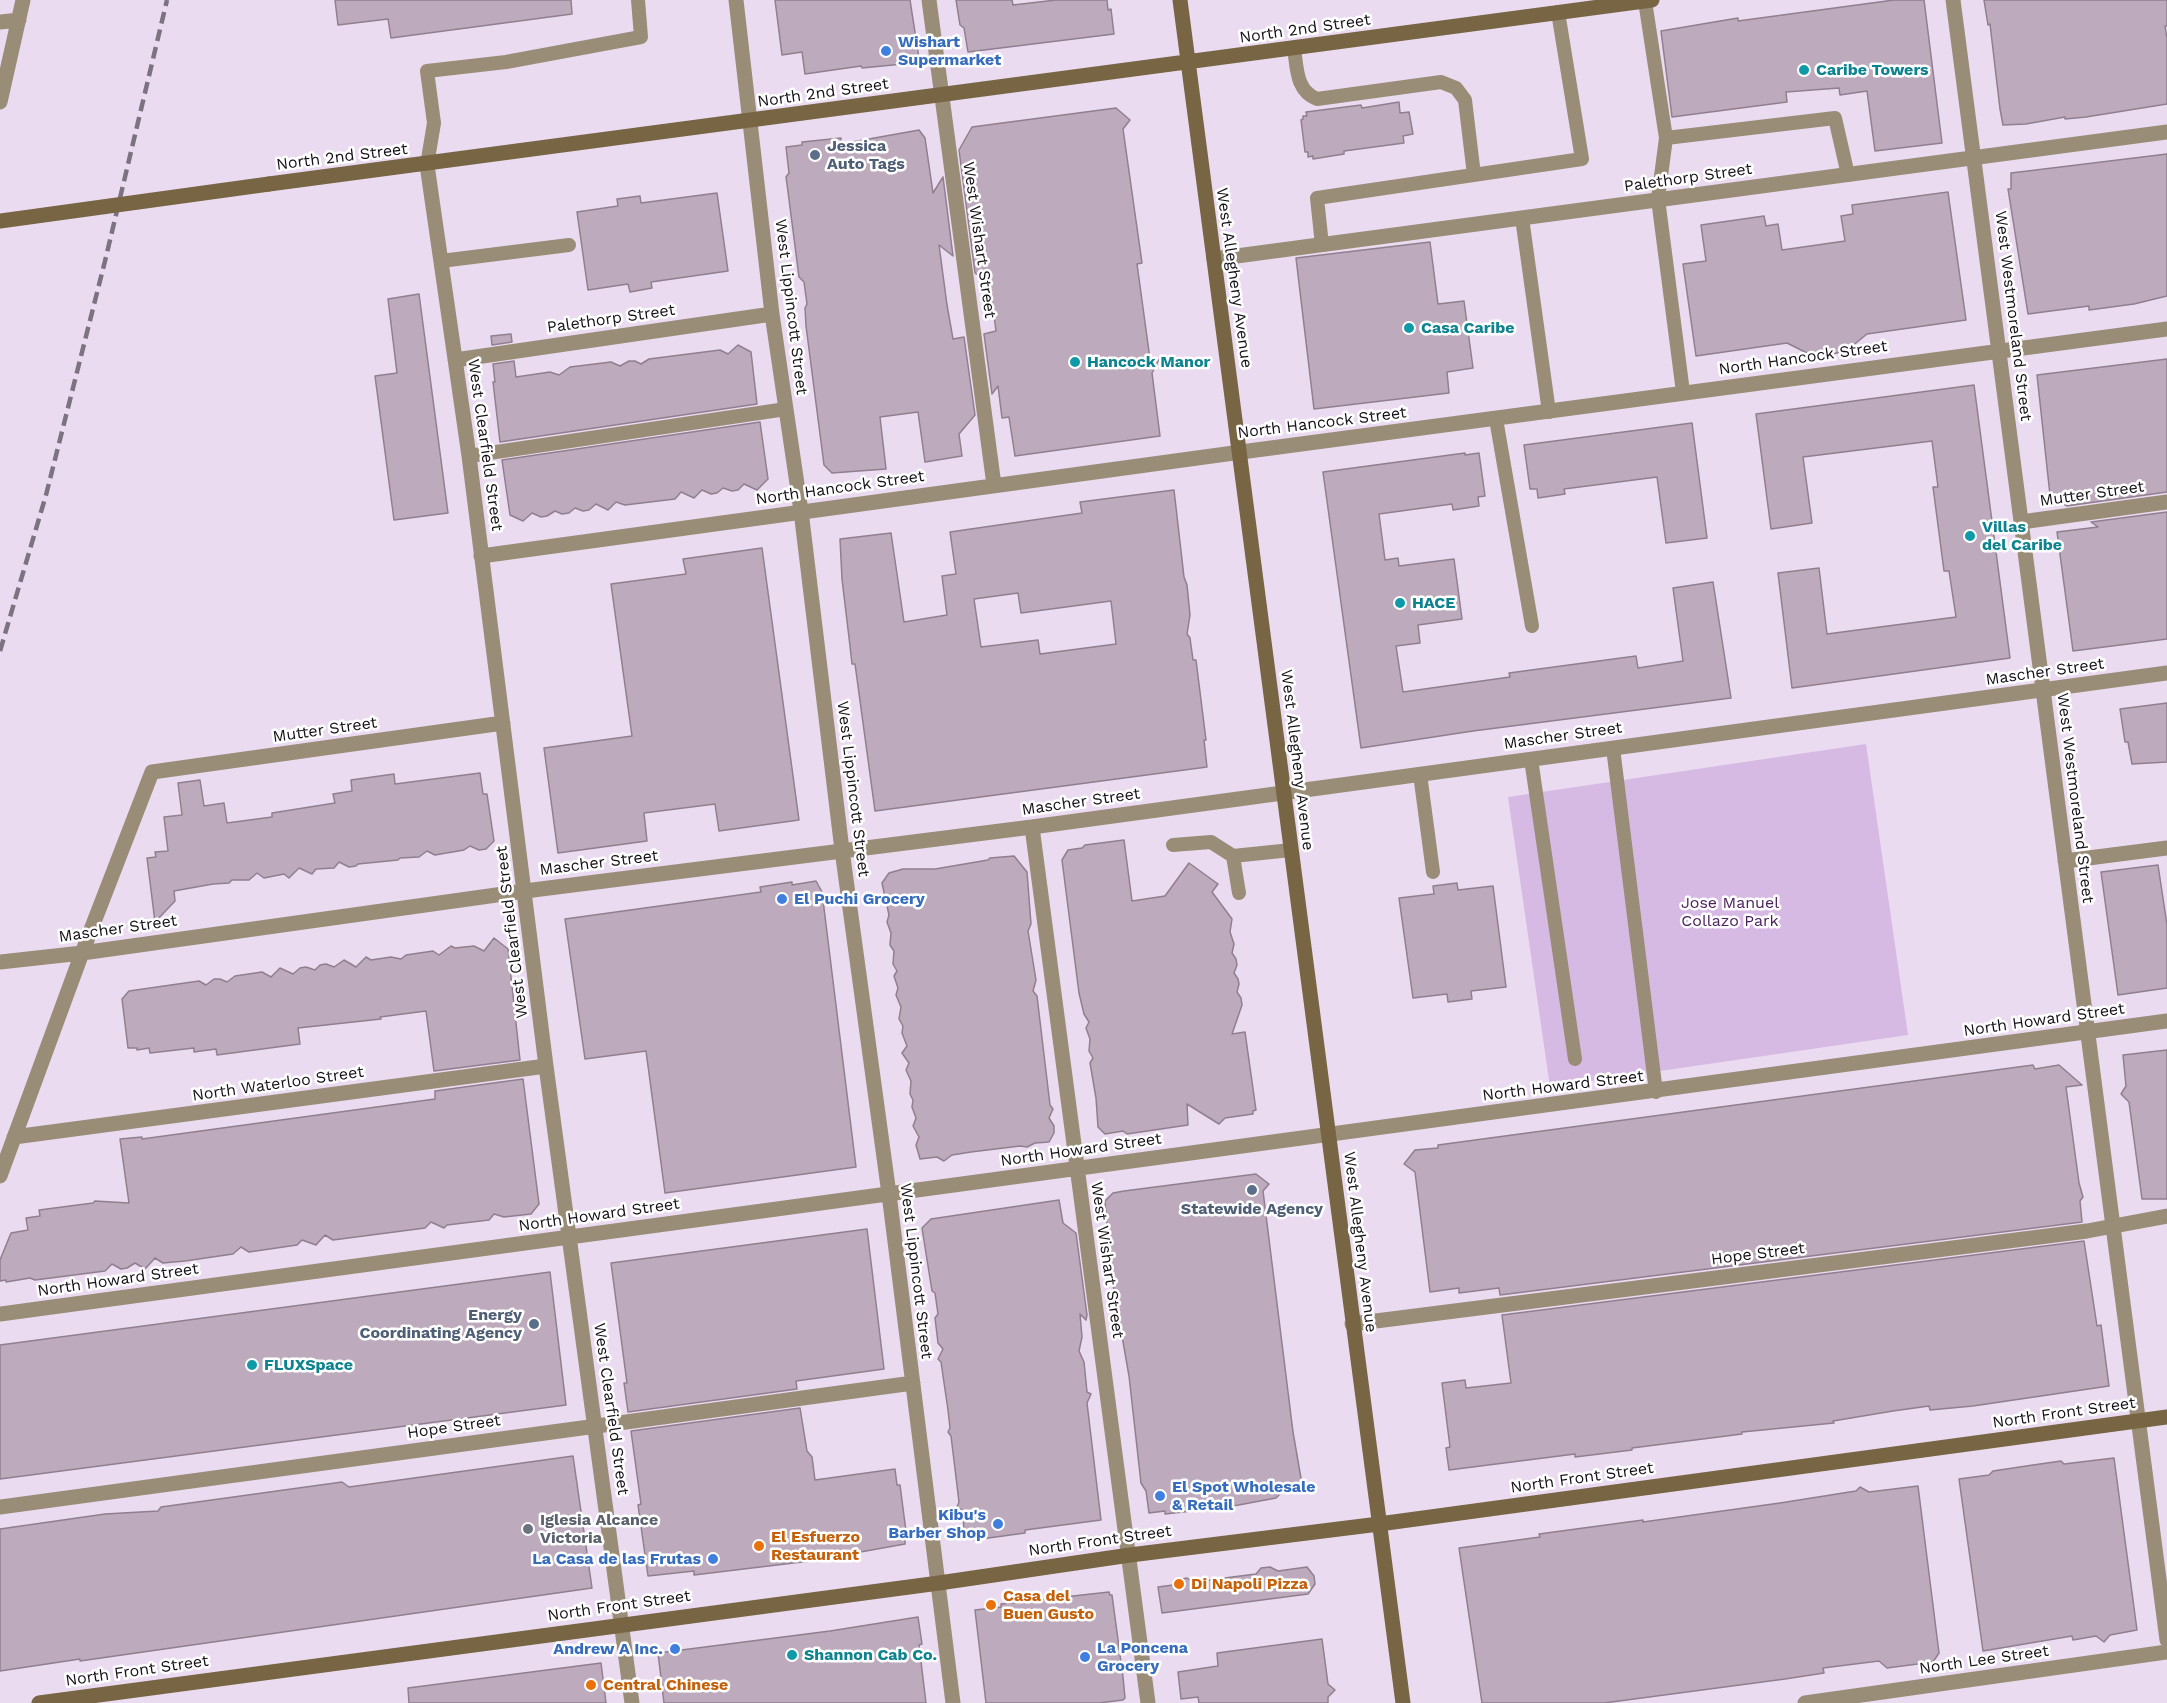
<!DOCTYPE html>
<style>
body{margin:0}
canvas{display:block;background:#eadbf1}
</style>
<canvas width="2167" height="1703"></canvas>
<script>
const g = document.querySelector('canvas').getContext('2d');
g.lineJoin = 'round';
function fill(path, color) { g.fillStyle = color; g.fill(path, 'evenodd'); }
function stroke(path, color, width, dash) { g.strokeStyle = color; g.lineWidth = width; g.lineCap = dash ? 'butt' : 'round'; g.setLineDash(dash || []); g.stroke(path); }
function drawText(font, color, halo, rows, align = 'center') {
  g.font = font + ' "Work Sans",sans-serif'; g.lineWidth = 5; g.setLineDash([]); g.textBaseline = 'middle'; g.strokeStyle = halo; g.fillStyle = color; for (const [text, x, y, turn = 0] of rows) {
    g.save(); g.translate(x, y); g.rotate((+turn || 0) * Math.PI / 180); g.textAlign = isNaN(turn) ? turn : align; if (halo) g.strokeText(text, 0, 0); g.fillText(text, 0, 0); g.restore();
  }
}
fill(new Path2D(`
 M 1866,744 L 1908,1035 L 1550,1087 L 1508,797 Z`), '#d7bae4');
const building = new Path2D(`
 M 335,0 L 571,0 L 572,14 L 391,38 L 388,19 L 338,25 Z
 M 775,0 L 910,0 L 919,58 L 902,61 L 903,64 L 862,68 L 861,66 L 805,74 L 802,52 L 782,55 Z
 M 956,0 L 1012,0 L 1013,5 L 1056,0 L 1107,0 L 1108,10 L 1111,9 L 1114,34 L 968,52 L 964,28 L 960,25 Z
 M 1894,0 L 1924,0 L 1942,143 L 1875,151 L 1867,91 L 1840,95 L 1839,88 L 1786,92 L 1787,102 L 1672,117 L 1661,31 L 1738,18 L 1738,21 Z
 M 1984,0 L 2167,0 L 2167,26 L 2165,26 L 2167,39 L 2167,104 L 2086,117 L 2065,119 L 2065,117 L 2026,124 L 2003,125 L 2000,109 L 1990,24 L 1988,25 Z
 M 1399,102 L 1400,113 L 1409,112 L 1413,134 L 1403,136 L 1404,143 L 1344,151 L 1344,154 L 1313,159 L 1313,156 L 1308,157 L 1308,152 L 1305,152 L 1301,120 L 1303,119 L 1303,116 L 1307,116 L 1306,112 L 1361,105 L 1362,108 Z
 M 1116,108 L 1130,120 L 1123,129 L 1142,263 L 1137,264 L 1150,359 L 1159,360 L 1152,373 L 1160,436 L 1015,456 L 1009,417 L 1002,418 L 998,386 L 992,394 L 984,334 L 996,331 L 990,284 L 975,273 L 959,150 L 972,127 Z
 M 919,130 L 925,138 L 933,193 L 943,177 L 953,256 L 939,245 L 947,305 L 953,339 L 964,337 L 975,415 L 959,434 L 962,456 L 925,462 L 918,412 L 880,417 L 886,469 L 832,473 L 824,465 L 806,326 L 805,308 L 807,304 L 804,282 L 799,277 L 787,184 L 786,177 L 789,173 L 786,147 L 802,145 L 802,142 L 841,138 L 841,144 Z
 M 2167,154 L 2167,296 L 2134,304 L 2089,310 L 2089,306 L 2028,314 L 2008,189 L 2011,189 L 2011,173 Z
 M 1948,192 L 1966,320 L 1867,334 L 1851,347 L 1837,353 L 1823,355 L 1809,354 L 1787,343 L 1696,356 L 1683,264 L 1706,261 L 1701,225 L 1764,216 L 1766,226 L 1778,224 L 1782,250 L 1845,241 L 1841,216 L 1853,214 L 1852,205 Z
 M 717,193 L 728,271 L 651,282 L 652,288 L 630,292 L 628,284 L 588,290 L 577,212 L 618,206 L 617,199 L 640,196 L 641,203 Z
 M 1430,242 L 1438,304 L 1464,301 L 1473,368 L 1447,372 L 1449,393 L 1314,409 L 1296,258 Z
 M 419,294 L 448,513 L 394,520 L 375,376 L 397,373 L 388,299 Z
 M 511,334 L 512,342 L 492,345 L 491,336 Z
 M 738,345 L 751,352 L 757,404 L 500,442 L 493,382 L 495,382 L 493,364 L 514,361 L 516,377 L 550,372 L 559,375 L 570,367 L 611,362 L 620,366 L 629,361 L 635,361 L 641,364 L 649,359 L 720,350 L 728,354 Z
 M 2167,359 L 2167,492 L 2067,506 L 2050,495 L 2037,375 Z
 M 1974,385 L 2010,658 L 1792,688 L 1778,573 L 1819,568 L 1827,634 L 1956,617 L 1949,571 L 1944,571 L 1933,487 L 1938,487 L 1932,441 L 1803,457 L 1812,523 L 1771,529 L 1756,414 Z
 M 760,422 L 768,479 L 757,490 L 744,484 L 738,490 L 732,491 L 723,488 L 717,493 L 711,494 L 702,490 L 694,498 L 681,492 L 675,499 L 625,505 L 616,502 L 608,510 L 596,504 L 589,510 L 583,511 L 575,508 L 569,513 L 562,514 L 555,511 L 547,516 L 541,517 L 532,513 L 523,521 L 510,515 L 502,460 Z
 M 1692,423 L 1707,538 L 1666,543 L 1657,477 L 1564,489 L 1565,494 L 1538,498 L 1537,489 L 1530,489 L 1524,445 Z
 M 1465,453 L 1465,455 L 1479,453 L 1485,496 L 1478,497 L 1479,506 L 1453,510 L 1452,504 L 1379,514 L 1385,560 L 1398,558 L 1399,566 L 1454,559 L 1462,619 L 1418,625 L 1420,643 L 1396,646 L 1403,692 L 1510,677 L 1509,673 L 1636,656 L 1638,668 L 1683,661 L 1673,588 L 1713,582 L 1731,698 L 1473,731 L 1361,748 L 1323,472 Z
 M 1174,490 L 1184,577 L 1187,585 L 1190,615 L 1187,634 L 1190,638 L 1193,660 L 1196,660 L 1206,740 L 1204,740 L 1207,767 L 875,811 L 855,664 L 852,664 L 850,646 L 842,579 L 840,539 L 891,533 L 904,622 L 947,615 L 942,576 L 956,574 L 950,532 L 1082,513 L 1080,502 ZM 1018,593 L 1021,613 L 1111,601 L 1116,644 L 1040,654 L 1038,640 L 981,647 L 974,599 Z
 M 2167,512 L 2167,639 L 2073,651 L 2057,532 L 2098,527 L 2091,522 Z
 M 762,548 L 799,820 L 719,831 L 715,804 L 644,813 L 647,841 L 558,853 L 544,748 L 632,736 L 611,584 L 686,574 L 683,559 Z
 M 2167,703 L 2167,762 L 2132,764 L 2128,742 L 2125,742 L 2120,709 Z
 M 480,773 L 483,794 L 487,794 L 494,841 L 486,849 L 479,850 L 470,846 L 464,850 L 435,855 L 427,851 L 419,857 L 400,858 L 398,860 L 358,864 L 356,866 L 349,867 L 339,862 L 334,868 L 316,869 L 312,874 L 299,868 L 289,878 L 284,874 L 264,878 L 257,873 L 249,880 L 232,880 L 229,883 L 213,884 L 174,891 L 175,901 L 155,922 L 147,858 L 156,857 L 155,852 L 168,851 L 164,817 L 182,815 L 178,783 L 200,780 L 204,806 L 224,803 L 227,823 L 272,817 L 272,813 L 335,803 L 333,794 L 352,791 L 351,780 L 394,774 L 395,784 Z
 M 1124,840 L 1132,901 L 1165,896 L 1189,863 L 1218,884 L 1212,892 L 1232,919 L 1230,932 L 1234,944 L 1232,953 L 1236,959 L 1237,965 L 1234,973 L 1238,979 L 1239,984 L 1237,992 L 1241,998 L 1242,1005 L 1232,1034 L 1245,1032 L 1256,1110 L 1253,1111 L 1253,1114 L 1225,1118 L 1219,1124 L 1187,1104 L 1188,1125 L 1127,1134 L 1123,1131 L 1105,1134 L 1098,1127 L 1096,1098 L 1090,1063 L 1093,1058 L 1089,1051 L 1090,1039 L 1086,1028 L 1089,1022 L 1084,1014 L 1079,993 L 1062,860 L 1068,850 L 1082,848 L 1085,845 Z
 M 1014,856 L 1027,872 L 1031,924 L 1028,931 L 1036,980 L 1033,991 L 1037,996 L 1050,1105 L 1053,1109 L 1049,1118 L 1054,1126 L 1054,1133 L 1049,1142 L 1035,1143 L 1027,1147 L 1020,1146 L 971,1152 L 952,1155 L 944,1161 L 937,1157 L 920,1159 L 916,1145 L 919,1137 L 913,1126 L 916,1118 L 912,1107 L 913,1100 L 910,1094 L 911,1081 L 906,1070 L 909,1063 L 902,1053 L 907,1046 L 902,1033 L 903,1026 L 899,1019 L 901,1007 L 896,995 L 898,988 L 894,976 L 897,971 L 893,964 L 894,951 L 890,945 L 891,933 L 887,922 L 889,915 L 882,883 L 889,873 L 903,869 L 935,869 L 988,860 L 990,858 Z
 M 2158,865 L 2167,925 L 2167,988 L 2118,995 L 2101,872 Z
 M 816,881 L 822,892 L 856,1167 L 665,1193 L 646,1051 L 585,1059 L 565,919 L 761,892 L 760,887 L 792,882 L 792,885 Z
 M 1457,883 L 1458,890 L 1493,886 L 1506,987 L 1471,991 L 1472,999 L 1448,1002 L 1447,994 L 1413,998 L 1399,898 L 1434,894 L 1433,886 Z
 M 494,938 L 508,949 L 520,1060 L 434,1071 L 426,1011 L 380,1017 L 381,1019 L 298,1028 L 300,1044 L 217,1055 L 216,1049 L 194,1052 L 194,1048 L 150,1053 L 149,1048 L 137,1050 L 137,1048 L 128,1048 L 122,999 L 129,991 L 199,981 L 206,985 L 214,979 L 220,979 L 227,982 L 235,976 L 262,972 L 271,977 L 280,968 L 293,974 L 300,968 L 306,967 L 315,970 L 320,965 L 326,964 L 334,967 L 344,960 L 356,967 L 366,957 L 371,960 L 391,957 L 401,959 L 406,955 L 433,951 L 439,955 L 451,946 L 455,948 L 474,946 L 484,951 Z
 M 2167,1050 L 2167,1199 L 2142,1199 L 2129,1102 L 2121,1094 L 2126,1086 L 2123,1055 Z
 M 2033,1065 L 2035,1069 L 2059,1065 L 2082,1085 L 2066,1087 L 2079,1183 L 2083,1197 L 2080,1201 L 2082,1222 L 1500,1295 L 1499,1288 L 1459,1293 L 1459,1288 L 1430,1292 L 1415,1172 L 1404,1164 L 1415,1150 L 1438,1148 L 1438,1145 Z
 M 523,1079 L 539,1204 L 531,1214 L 504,1217 L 494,1214 L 489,1220 L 447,1225 L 444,1228 L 431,1222 L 425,1228 L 333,1240 L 325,1235 L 316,1245 L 302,1240 L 297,1245 L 249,1252 L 241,1247 L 233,1254 L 185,1261 L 163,1263 L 155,1258 L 145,1269 L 135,1263 L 127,1268 L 121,1269 L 112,1264 L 105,1271 L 35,1280 L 30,1278 L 6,1282 L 6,1280 L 0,1281 L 0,1260 L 11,1233 L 28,1230 L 26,1218 L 40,1216 L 39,1210 L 93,1203 L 95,1201 L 129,1203 L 120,1139 L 142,1137 L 142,1139 L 435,1099 L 435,1091 Z
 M 1256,1174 L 1269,1184 L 1263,1191 L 1293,1432 L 1303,1490 L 1282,1492 L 1276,1498 L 1228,1507 L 1165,1514 L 1165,1511 L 1149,1513 L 1146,1491 L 1141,1483 L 1129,1376 L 1111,1273 L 1105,1201 L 1113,1193 L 1124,1191 Z
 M 1059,1200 L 1063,1223 L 1076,1233 L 1087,1315 L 1086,1320 L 1080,1314 L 1082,1337 L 1079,1351 L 1084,1362 L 1087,1392 L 1091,1394 L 1087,1403 L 1101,1520 L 1025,1530 L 1025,1533 L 974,1540 L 974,1536 L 965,1537 L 962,1510 L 957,1507 L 959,1502 L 951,1436 L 948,1432 L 950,1428 L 948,1410 L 941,1362 L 938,1359 L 943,1349 L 938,1343 L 935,1318 L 938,1314 L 935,1293 L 932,1291 L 922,1228 L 931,1219 Z
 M 867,1229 L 884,1369 L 796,1381 L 797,1389 L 628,1412 L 624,1383 L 627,1383 L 611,1263 Z
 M 2084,1241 L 2097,1326 L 2101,1325 L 2109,1386 L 1973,1406 L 1930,1410 L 1929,1406 L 1893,1411 L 1833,1421 L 1834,1423 L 1742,1432 L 1742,1434 L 1632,1448 L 1632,1450 L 1575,1457 L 1575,1454 L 1449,1470 L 1446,1448 L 1450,1447 L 1442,1383 L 1465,1380 L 1466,1388 L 1511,1383 L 1502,1315 Z
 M 550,1272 L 566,1405 L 0,1479 L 0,1345 Z
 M 800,1408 L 807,1451 L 812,1457 L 815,1480 L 895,1469 L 897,1485 L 900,1485 L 907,1539 L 905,1540 L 905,1544 L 810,1561 L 694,1575 L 694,1571 L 648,1576 L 638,1505 L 641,1504 L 631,1431 Z
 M 573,1456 L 592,1588 L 80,1661 L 80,1659 L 0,1671 L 0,1529 L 105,1514 L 158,1511 L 161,1507 L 342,1482 L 349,1487 Z
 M 2114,1458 L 2137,1630 L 2110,1635 L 2104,1642 L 2096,1636 L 2073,1640 L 2072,1636 L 1983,1651 L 1959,1479 L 1989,1475 L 1993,1471 L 2033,1465 L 2061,1461 L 2064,1464 Z
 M 1918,1486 L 1939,1653 L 1933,1662 L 1887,1668 L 1879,1661 L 1823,1668 L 1824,1673 L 1785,1679 L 1604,1703 L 1482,1703 L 1459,1548 L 1540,1537 L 1539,1534 L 1643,1520 L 1643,1522 L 1780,1503 L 1856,1491 L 1860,1487 L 1869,1492 Z
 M 1270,1567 L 1278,1571 L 1307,1567 L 1314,1576 L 1315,1584 L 1308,1594 L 1162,1613 L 1158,1587 L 1173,1585 L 1178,1580 L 1187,1578 L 1193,1582 L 1256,1574 L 1261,1568 Z
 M 1109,1592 L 1110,1595 L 1112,1595 L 1123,1677 L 1125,1698 L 1123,1700 L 1099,1703 L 986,1703 L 975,1610 L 1001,1607 L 1001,1604 Z
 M 918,1617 L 922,1644 L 919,1645 L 926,1703 L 664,1703 L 658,1653 L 830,1631 Z
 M 1322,1639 L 1328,1684 L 1335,1690 L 1328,1697 L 1328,1703 L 1199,1703 L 1198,1697 L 1181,1699 L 1178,1672 L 1218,1666 L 1217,1653 Z
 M 601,1663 L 606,1703 L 409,1703 L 408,1688 Z`);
fill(building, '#bdaabc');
stroke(building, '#917f90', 1.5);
stroke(new Path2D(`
 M 1645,1 L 1666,138 L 1658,199 L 1683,392
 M 1294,48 C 1297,68 1296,91 1317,99 L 1441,82 L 1456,88 L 1465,100 L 1474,175
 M 1666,138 L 1835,118 L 1848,175
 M 427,165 L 434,123 L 427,71 L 506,62 L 641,37 L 638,0
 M 1522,218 L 1549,412
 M 1322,245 L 1317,198 L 1582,159 L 1558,12
 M 441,261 L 569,245
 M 1496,419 L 1532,626
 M 469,456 L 786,409
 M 1613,748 L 1656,1092
 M 1531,759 L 1575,1059
 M 1420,774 L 1433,872
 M 1173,845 L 1211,842 L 1233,856 L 1291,850
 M 1233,856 L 1239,893`), '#9a8d77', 14);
stroke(new Path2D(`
 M 736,0 L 772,314 L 801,511 L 842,850 L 889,1194 L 953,1703
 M 929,0 L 994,485
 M 1953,0 L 2167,1640
 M 0,22 L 19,20
 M 0,102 L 23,0
 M 427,165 L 469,456 L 546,1066 L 632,1703
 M 1214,259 L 2167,132
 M 455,360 L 772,314
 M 2021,522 L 2167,502
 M 481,556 L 1241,452 L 2167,329
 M 1032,827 L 1148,1703
 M 2065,861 L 2167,848
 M 0,962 L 82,953 L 525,891 L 1032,827 L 2167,673
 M 14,1137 L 546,1066
 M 0,1176 L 82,953 L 152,772 L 503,723
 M 0,1314 L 2167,1021
 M 1352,1324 L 2087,1231 L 2167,1216
 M 0,1507 L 913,1383
 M 1805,1703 L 2167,1652`), '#9a8d77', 15);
stroke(new Path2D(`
 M 1180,0 L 1403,1703
 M 269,184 L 1652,0
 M 39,1703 L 939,1583 L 1130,1555 L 1379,1524 L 2167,1417`), '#786543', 15);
stroke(new Path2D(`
 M 0,651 L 46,495 L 106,257 L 167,0`), '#7c7381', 4.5, [12, 6]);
stroke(new Path2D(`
 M 0,221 L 269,184`), '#786543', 15);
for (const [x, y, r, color] of [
 [886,51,6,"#3f7fe0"],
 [1804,70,6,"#0f9aa8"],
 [815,155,6,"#5c6f8a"],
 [1409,328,6,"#0f9aa8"],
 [1075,362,6,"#0f9aa8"],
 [1970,536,6,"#0f9aa8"],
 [1400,603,6,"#0f9aa8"],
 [782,899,6,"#3f7fe0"],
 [1252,1190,6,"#5c6f8a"],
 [534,1324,6,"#5c6f8a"],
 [252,1365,6,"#0f9aa8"],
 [1160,1496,6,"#3f7fe0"],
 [998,1524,6,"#3f7fe0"],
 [528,1529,6,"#6b7280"],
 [759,1546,6,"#e8710a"],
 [713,1559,6,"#3f7fe0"],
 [1179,1584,6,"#e8710a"],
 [991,1605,6,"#e8710a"],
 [675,1649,6,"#3f7fe0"],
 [792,1655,6,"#0f9aa8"],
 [1085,1657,6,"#3f7fe0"],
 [591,1685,6,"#e8710a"]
]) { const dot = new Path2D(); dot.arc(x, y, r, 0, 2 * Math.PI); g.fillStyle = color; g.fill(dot); stroke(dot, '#fff', 2); }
drawText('16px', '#140f16', '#fff', [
 ["North 2nd Street",1305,29,-8],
 ["North 2nd Street",823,93,-8],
 ["North 2nd Street",342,157,-7],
 ["Palethorp Street",1688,178,-8],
 ["West Wishart Street",979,240,82],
 ["West Allegheny Avenue",1234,278,82],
 ["West Lippincott Street",791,307,83],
 ["West Westmoreland Street",2013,316,83],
 ["Palethorp Street",611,319,-8],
 ["North Hancock Street",1803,358,-8],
 ["North Hancock Street",1322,423,-7],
 ["West Clearfield Street",485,445,82],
 ["North Hancock Street",840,488,-8],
 ["Mutter Street",2092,494,-8],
 ["Mascher Street",2045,672,-8],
 ["Mutter Street",325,730,-8],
 ["Mascher Street",1563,736,-8],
 ["West Allegheny Avenue",1297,760,83],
 ["West Lippincott Street",853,789,83],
 ["West Westmoreland Street",2075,798,83],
 ["Mascher Street",1081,802,-8],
 ["Mascher Street",599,863,-7],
 ["Mascher Street",118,929,-8],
 ["West Clearfield Street",512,932,-97],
 ["North Howard Street",2044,1020,-8],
 ["North Waterloo Street",278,1084,-8],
 ["North Howard Street",1563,1086,-7],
 ["North Howard Street",1081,1150,-8],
 ["North Howard Street",599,1215,-8],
 ["West Allegheny Avenue",1360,1242,83],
 ["Hope Street",1758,1254,-7],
 ["West Wishart Street",1107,1260,82],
 ["West Lippincott Street",916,1271,83],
 ["North Howard Street",118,1280,-8],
 ["West Clearfield Street",611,1409,82],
 ["North Front Street",2064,1413,-8],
 ["Hope Street",454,1427,-8],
 ["North Front Street",1582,1478,-8],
 ["North Front Street",1100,1541,-8],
 ["North Front Street",619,1606,-8],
 ["North Lee Street",1984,1660,-8],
 ["North Front Street",137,1671,-8]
]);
drawText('bold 16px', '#366cbe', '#fff', [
 ["Wishart",898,42],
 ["Supermarket",898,60],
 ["El Puchi Grocery",794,899],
 ["El Spot Wholesale",1172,1487],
 ["& Retail",1172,1505],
 ["Kibu's",986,1515,"right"],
 ["Barber Shop",986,1533,"right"],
 ["La Casa de las Frutas",701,1559,"right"],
 ["La Poncena",1097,1648],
 ["Grocery",1097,1666],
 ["Andrew A Inc.",663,1649,"right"]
], 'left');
drawText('bold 16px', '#0d838f', '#fff', [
 ["Caribe Towers",1816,70],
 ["Casa Caribe",1421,328],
 ["Hancock Manor",1087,362],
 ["Villas",1982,527],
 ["del Caribe",1982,545],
 ["HACE",1412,603],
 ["FLUXSpace",264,1365],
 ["Shannon Cab Co.",804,1655]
], 'left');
drawText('bold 16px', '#4e5e75', '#fff', [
 ["Jessica",827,146],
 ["Auto Tags",827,164],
 ["Statewide Agency",1252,1209,"center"],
 ["Energy",522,1315,"right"],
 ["Coordinating Agency",522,1333,"right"]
], 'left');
drawText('16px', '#4b205c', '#fff', [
 ["Jose Manuel",1730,903],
 ["Collazo Park",1730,921]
]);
drawText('bold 16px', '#5b616d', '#fff', [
 ["Iglesia Alcance",540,1520],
 ["Victoria",540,1538]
], 'left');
drawText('bold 16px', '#c56008', '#fff', [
 ["El Esfuerzo",771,1537],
 ["Restaurant",771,1555],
 ["Di Napoli Pizza",1191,1584],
 ["Casa del",1003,1596],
 ["Buen Gusto",1003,1614],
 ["Central Chinese",603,1685]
], 'left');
</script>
